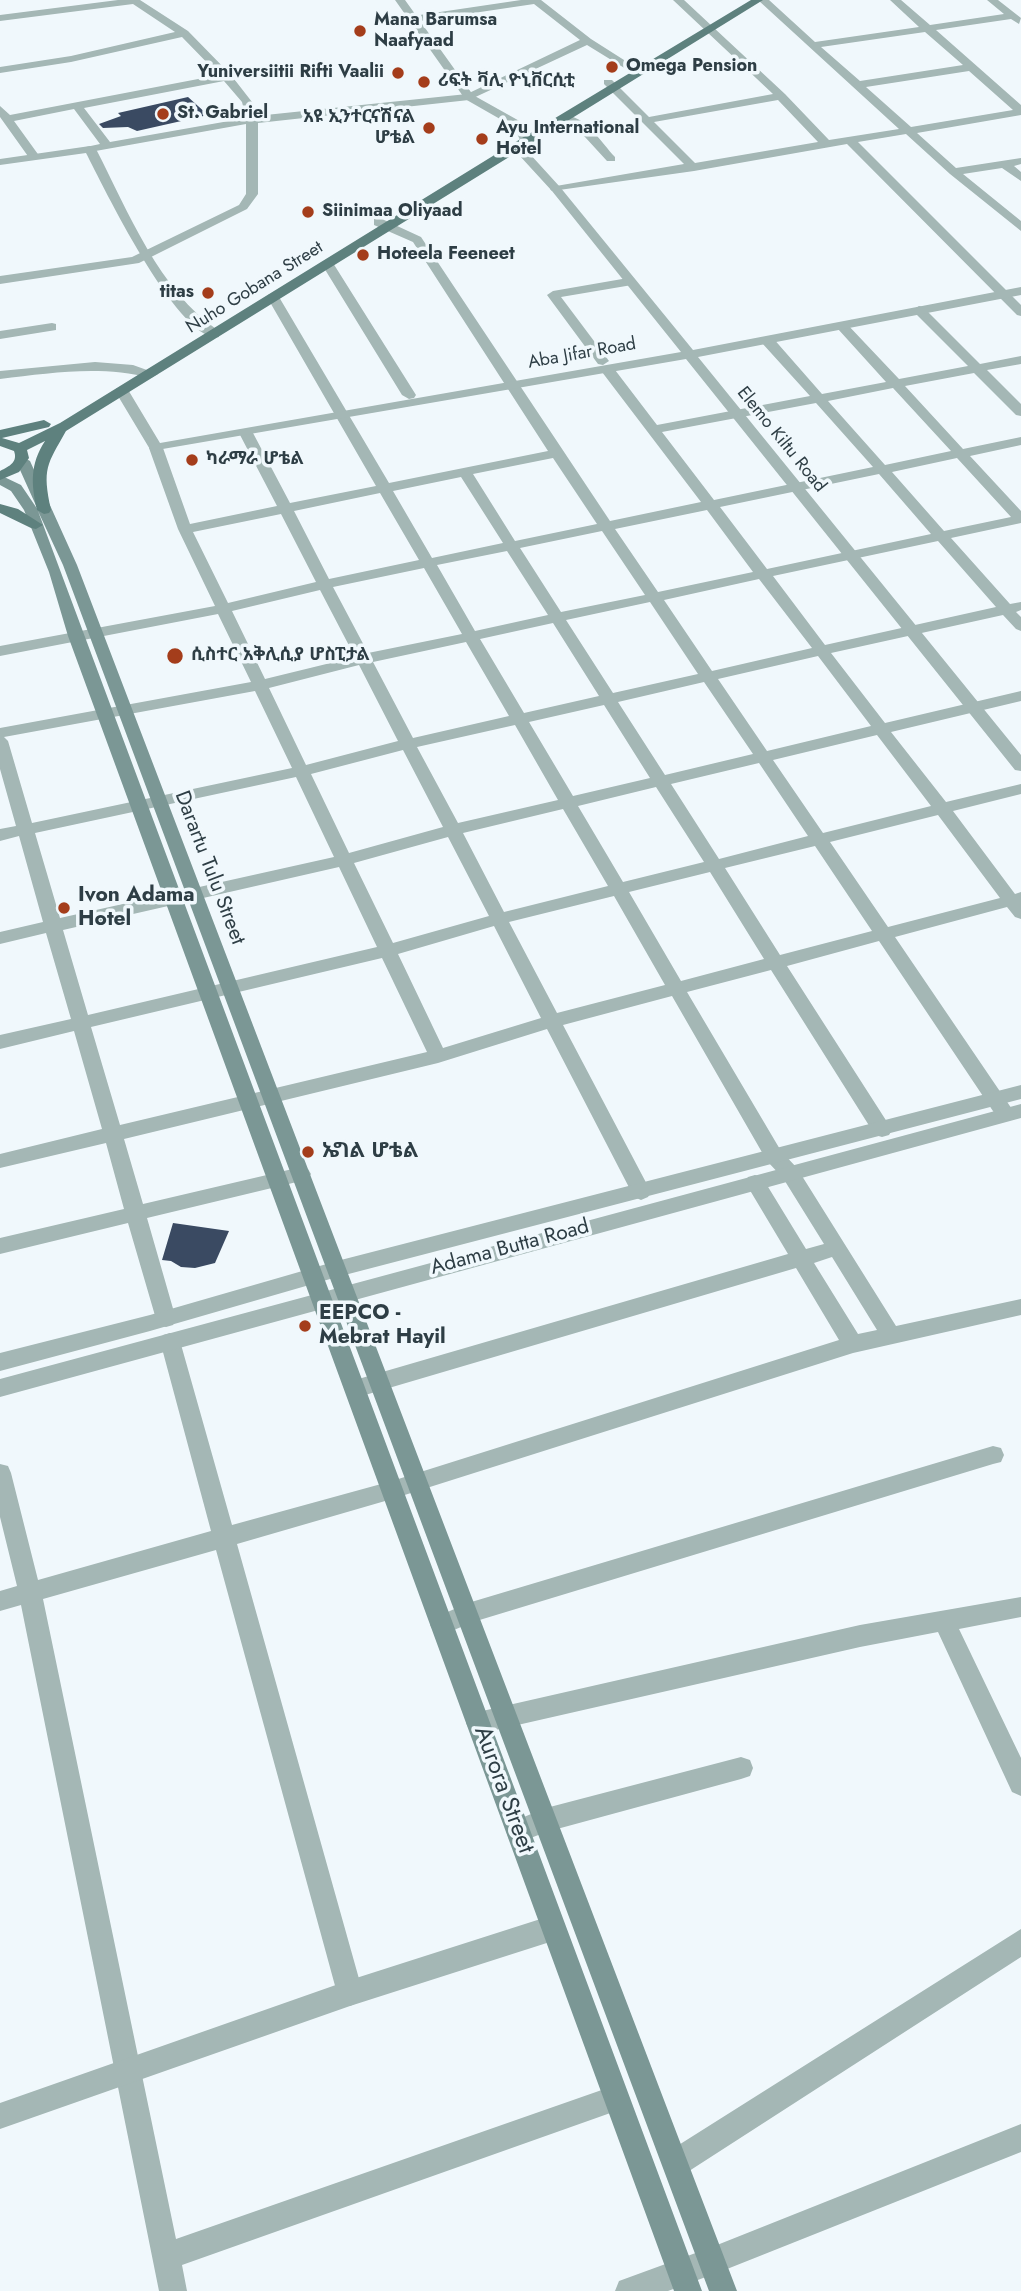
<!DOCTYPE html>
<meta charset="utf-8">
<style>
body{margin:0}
canvas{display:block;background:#f0f8fc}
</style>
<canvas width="1021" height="2291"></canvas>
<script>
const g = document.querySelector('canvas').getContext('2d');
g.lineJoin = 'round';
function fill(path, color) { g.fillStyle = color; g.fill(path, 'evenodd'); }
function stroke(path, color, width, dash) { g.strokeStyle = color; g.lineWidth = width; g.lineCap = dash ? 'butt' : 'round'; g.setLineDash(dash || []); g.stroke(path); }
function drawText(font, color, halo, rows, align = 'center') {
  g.font = font + ' Jost,"Noto Sans Ethiopic",sans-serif'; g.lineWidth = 7; g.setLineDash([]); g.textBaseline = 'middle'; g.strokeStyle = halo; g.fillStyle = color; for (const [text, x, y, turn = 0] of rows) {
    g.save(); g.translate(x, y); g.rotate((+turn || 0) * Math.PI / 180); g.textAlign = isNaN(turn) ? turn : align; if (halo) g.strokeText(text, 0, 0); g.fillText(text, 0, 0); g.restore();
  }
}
fill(new Path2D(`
 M 188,97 L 208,115 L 137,131 L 128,127 L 103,128 L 99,124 L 121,116 L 118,113 Z
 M 173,1223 L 229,1231 L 215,1263 L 195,1268 L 181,1267 L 171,1261 L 162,1260 Z`), '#3a4a62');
fill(new Path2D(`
 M 118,0 L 140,0 L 188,31 L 231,75 L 252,102 L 256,116 L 467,94 L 580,40 L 534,4 L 413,22 L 408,19 L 413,16 L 521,0 L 541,0 L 591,39 L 635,67 L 626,69 L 587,45 L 469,100 L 258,123 L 258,194 L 247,209 L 139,263 L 0,284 L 0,276 L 132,257 L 239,205 L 246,194 L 246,124 L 90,152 L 84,149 L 86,147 L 100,144 L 74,109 L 14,121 L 40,157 L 34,160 L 30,159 L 0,117 L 0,106 L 10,115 L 219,75 L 182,37 L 71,62 L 0,73 L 0,67 L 71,56 L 175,32 L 133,4 L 0,21 L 0,15 ZM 224,81 L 242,102 L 246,118 L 110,142 L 84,108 Z
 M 673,0 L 684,0 L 785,94 L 829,140 L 899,129 L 758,0 L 769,0 L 815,42 L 919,27 L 890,0 L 901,0 L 930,25 L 1004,14 L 987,0 L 998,0 L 1021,18 L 1019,24 L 1011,19 L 936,30 L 1021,105 L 1021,115 L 917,133 L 956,168 L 1021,158 L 1021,164 L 1014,166 L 1021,172 L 1021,181 L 1002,168 L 963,174 L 1021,221 L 1021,231 L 950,174 L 906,134 L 858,142 L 1021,305 L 1021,316 L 1017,315 L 847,144 L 694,171 L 552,191 L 550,189 L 556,186 L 684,164 L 604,84 L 604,80 L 612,80 L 649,117 L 773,94 ZM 925,32 L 963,65 L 860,81 L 821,47 ZM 969,71 L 1013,110 L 911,127 L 866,87 ZM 778,100 L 818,142 L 695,163 L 654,122 Z
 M 561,115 C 584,113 601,142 615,157 L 615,161 L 607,161 L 574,125 L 561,119 Z
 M 374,219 L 382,219 L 421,237 L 610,521 L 701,502 L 602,372 L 602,366 L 612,366 L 657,425 L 810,396 L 762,343 L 762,337 L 772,337 L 822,394 L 886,382 L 838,329 L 838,323 L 846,323 L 899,379 L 968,366 L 915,313 L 913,310 L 919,306 L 923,307 L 980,364 L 1021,356 L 1021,364 L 987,370 L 1021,404 L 1021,416 L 1016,415 L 974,373 L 905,386 L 963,449 L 1021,437 L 1021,445 L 970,456 L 1021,511 L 1021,523 L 951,538 L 1010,604 L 1021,602 L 1021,610 L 1016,612 L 1021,617 L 1021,631 L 1016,629 L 1003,615 L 831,653 L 885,723 L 1021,691 L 1021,701 L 891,732 L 946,802 L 1021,784 L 1021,794 L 953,811 L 1015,894 L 1021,892 L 1021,919 L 1015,917 L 1007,907 L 895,937 L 1016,1115 L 1013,1120 L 999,1120 L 879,941 L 787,966 L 889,1125 L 892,1130 L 889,1135 L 882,1137 L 875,1135 L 771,970 L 687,992 L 781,1151 L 797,1168 L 896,1326 L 1021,1299 L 1021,1315 L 853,1353 L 392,1499 L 237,1544 L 363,1993 L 359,2002 L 350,2006 L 341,2002 L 337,1993 L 216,1550 L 43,1599 L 176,2239 L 616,2085 L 625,2089 L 629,2098 L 625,2107 L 616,2111 L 182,2265 L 187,2291 L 159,2291 L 21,1605 L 0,1611 L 0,1591 L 17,1586 L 0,1517 L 0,1464 L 8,1466 L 11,1473 L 38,1580 L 211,1531 L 160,1341 L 163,1335 L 170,1333 L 177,1335 L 180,1341 L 232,1525 L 392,1481 L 839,1340 L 796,1268 L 355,1398 L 348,1395 L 344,1389 L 348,1383 L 355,1380 L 788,1254 L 745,1182 L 748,1177 L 755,1175 L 762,1177 L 806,1249 L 824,1244 L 783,1178 L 767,1161 L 672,996 L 563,1025 L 651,1192 L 648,1197 L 641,1200 L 634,1197 L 547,1029 L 438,1063 L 124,1139 L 143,1204 L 301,1167 L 308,1169 L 311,1174 L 308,1179 L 301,1181 L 147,1218 L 176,1319 L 173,1325 L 166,1327 L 159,1325 L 156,1319 L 128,1223 L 0,1254 L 0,1238 L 124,1209 L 106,1143 L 0,1168 L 0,1154 L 102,1129 L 74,1031 L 0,1049 L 0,1035 L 71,1019 L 46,933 L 0,944 L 0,932 L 43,922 L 19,836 L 0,841 L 0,829 L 16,826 L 0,769 L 0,728 L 251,682 L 218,614 L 0,656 L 0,646 L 215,606 L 178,529 L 149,448 L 151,445 L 161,445 L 163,448 L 190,524 L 277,506 L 239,433 L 246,429 L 253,433 L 290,503 L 376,486 L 267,297 L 269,294 L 277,294 L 279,297 L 389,483 L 548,451 L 413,242 L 374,225 ZM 893,388 L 951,451 L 885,465 L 828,401 ZM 816,403 L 873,467 L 714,500 L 662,432 ZM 553,458 L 597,524 L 515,541 L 473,474 ZM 957,458 L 1011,517 L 944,531 L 892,472 ZM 879,474 L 931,534 L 767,569 L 720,507 ZM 461,477 L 503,543 L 432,558 L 393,491 ZM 380,493 L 419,560 L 329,579 L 294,511 ZM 707,510 L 753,572 L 658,592 L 615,529 ZM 281,514 L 316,582 L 228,603 L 193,532 ZM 602,531 L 645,595 L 561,612 L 520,548 ZM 938,541 L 996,607 L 825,645 L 773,576 ZM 507,551 L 548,615 L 475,631 L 437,565 ZM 424,568 L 462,634 L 368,653 L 333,587 ZM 759,579 L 812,648 L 712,671 L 664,600 ZM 320,590 L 355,657 L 265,679 L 232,611 ZM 650,602 L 698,674 L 613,693 L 566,620 ZM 553,623 L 599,696 L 524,713 L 480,639 ZM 466,642 L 509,716 L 413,738 L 373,662 ZM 818,656 L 871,726 L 767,751 L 718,679 ZM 359,665 L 398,741 L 306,765 L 269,688 ZM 704,682 L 753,754 L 665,775 L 618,702 ZM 255,691 L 292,768 L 32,823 L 8,741 L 4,737 ZM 604,705 L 650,778 L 573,796 L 529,722 ZM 515,725 L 558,800 L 458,823 L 417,747 ZM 877,735 L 931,806 L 823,833 L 773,760 ZM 403,750 L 443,827 L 349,853 L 311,774 ZM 759,763 L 808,836 L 719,859 L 671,784 ZM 296,777 L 334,857 L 60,918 L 35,833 ZM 656,787 L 704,862 L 623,882 L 578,806 ZM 563,809 L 608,886 L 504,912 L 463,833 ZM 938,815 L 1000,898 L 888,927 L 830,842 ZM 448,837 L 489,916 L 393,943 L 354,863 ZM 815,846 L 872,931 L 780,955 L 725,868 ZM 339,867 L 377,947 L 88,1015 L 63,930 ZM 710,872 L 764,959 L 681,981 L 629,892 ZM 614,896 L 665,985 L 557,1013 L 509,922 ZM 494,926 L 541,1018 L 443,1048 L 398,954 ZM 382,958 L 427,1052 L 120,1125 L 91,1027 ZM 832,1257 L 877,1330 L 858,1334 L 814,1263 Z
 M 327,259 L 333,263 L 416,395 L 414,398 L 409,399 L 402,395 L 321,263 Z
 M 628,278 L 632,279 L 632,285 L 561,297 L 609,361 L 603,365 L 598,364 L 547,295 L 553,291 Z
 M 52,323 L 56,324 L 56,330 L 0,339 L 0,331 Z
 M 95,362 L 133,365 L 158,374 L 151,378 C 100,365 51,373 0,379 L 0,371 Z
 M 993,1446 L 1001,1448 L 1004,1455 L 1001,1462 L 993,1464 L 473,1622 L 442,1635 L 434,1632 L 430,1625 L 434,1618 L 468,1603 Z
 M 1021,1597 L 1021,1617 L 959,1629 L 1021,1758 L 1021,1796 L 1012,1792 L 938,1632 L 860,1647 L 478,1734 L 470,1731 L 466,1723 L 470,1715 L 478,1712 L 860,1625 Z
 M 741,1757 L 750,1760 L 753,1768 L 750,1776 L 741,1779 L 546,1832 L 518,1843 L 509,1839 L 506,1831 L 509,1823 L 546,1808 Z
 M 1021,1929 L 1021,1957 L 686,2173 L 676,2177 L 666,2173 L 662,2163 L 666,2153 Z
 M 712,2247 L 722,2251 L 726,2261 L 722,2271 L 668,2291 L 615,2291 L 619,2281 Z`), '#a4b7b5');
fill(new Path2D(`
 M 395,0 L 405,0 L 473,95 L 523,123 L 532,140 L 529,153 L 560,187 L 693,350 L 1021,287 L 1021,295 L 698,357 L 1021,755 L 1021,771 L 1015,770 L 686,359 L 151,451 L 115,391 L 117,388 L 127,388 L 160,443 L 681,352 L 552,191 L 519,155 L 520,140 L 514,127 L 465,99 Z
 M 90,146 L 96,149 C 128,211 159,291 219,331 L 219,337 C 179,344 103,186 86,153 L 0,165 L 0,159 Z
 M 1021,1085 L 1021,1099 L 337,1277 L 150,1331 L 0,1371 L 0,1353 L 150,1315 L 337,1261 Z
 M 1021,1104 L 1021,1118 L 0,1397 L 0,1379 Z
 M 553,1915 L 562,1919 L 566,1928 L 562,1937 L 553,1941 L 350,2006 L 0,2129 L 0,2103 L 350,1980 Z
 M 1021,2124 L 1021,2152 L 712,2275 L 702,2271 L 698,2261 L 702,2251 Z`), '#a4b7b5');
fill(new Path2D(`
 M 23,457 L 30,461 L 77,565 L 737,2291 L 709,2291 L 63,565 L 38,511 L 702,2291 L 674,2291 L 130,805 L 68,636 L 49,572 L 24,510 L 11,491 L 0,485 L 0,475 L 21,485 L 38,510 L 16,461 Z`), '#7b9795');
fill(new Path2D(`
 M 751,0 L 763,0 L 66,431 C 47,465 42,468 51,510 L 49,513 L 44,514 L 37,510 C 31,484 30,464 45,441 L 27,450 L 29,458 L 19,472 L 0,480 L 0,471 C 10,466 18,462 14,451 L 0,446 L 0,430 L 44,420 L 51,424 L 49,427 L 2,438 L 19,443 L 60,423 L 522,138 Z
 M 0,504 L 18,509 L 43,525 L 36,529 L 31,528 L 0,513 Z`), '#5e817e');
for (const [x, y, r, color] of [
 [360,31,7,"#a43d1b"],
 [612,67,7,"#a43d1b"],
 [398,73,7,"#a43d1b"],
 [424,82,7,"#a43d1b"],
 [163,114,7,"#a43d1b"],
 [429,128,7,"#a43d1b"],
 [482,139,7,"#a43d1b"],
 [308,212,7,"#a43d1b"],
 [363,255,7,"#a43d1b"],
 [208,293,7,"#a43d1b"],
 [192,460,7,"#a43d1b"],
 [175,656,9,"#a43d1b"],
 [64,908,7,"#a43d1b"],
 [308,1152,7,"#a43d1b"],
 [305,1326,7,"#a43d1b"]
]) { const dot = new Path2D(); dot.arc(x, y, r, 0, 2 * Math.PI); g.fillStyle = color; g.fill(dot); stroke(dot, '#f0f8fc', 2.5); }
drawText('bold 18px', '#2e3e45', '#f0f8fc', [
 ["Mana Barumsa",374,21],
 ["Naafyaad",374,42],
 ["Omega Pension",626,67],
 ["Yuniversiitii Rifti Vaalii",384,73,"right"],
 ["ሪፍት ቫሊ ዮኒቨርሲቲ",438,82],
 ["St. Gabriel",177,114],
 ["አዩ ኢንተርናሽናል",415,118,"right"],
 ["ሆቴል",415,139,"right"],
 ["Ayu International",496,129],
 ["Hotel",496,150],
 ["Siinimaa Oliyaad",322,212],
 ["Hoteela Feeneet",377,255],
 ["titas",194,293,"right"],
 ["ካራማራ ሆቴል",206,460],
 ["ሲስተር አቅሊሲያ ሆስፒታል",191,656]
], 'left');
drawText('18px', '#2e3e45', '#f0f8fc', [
 ["Nuho Gobana Street",255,288,-32],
 ["Aba Jifar Road",582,354,-10],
 ["Elemo Kiltu Road",781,440,51]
]);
drawText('21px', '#2e3e45', '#f0f8fc', [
 ["Darartu Tulu Street",209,868,69],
 ["Adama Butta Road",510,1248,-15]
]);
drawText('bold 21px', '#2e3e45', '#f0f8fc', [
 ["Ivon Adama",78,896],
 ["Hotel",78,920],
 ["ኤግል ሆቴል",322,1152],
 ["EEPCO -",319,1314],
 ["Mebrat Hayil",319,1338]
], 'left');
drawText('24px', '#2e3e45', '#f0f8fc', [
 ["Aurora Street",503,1790,70]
]);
</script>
